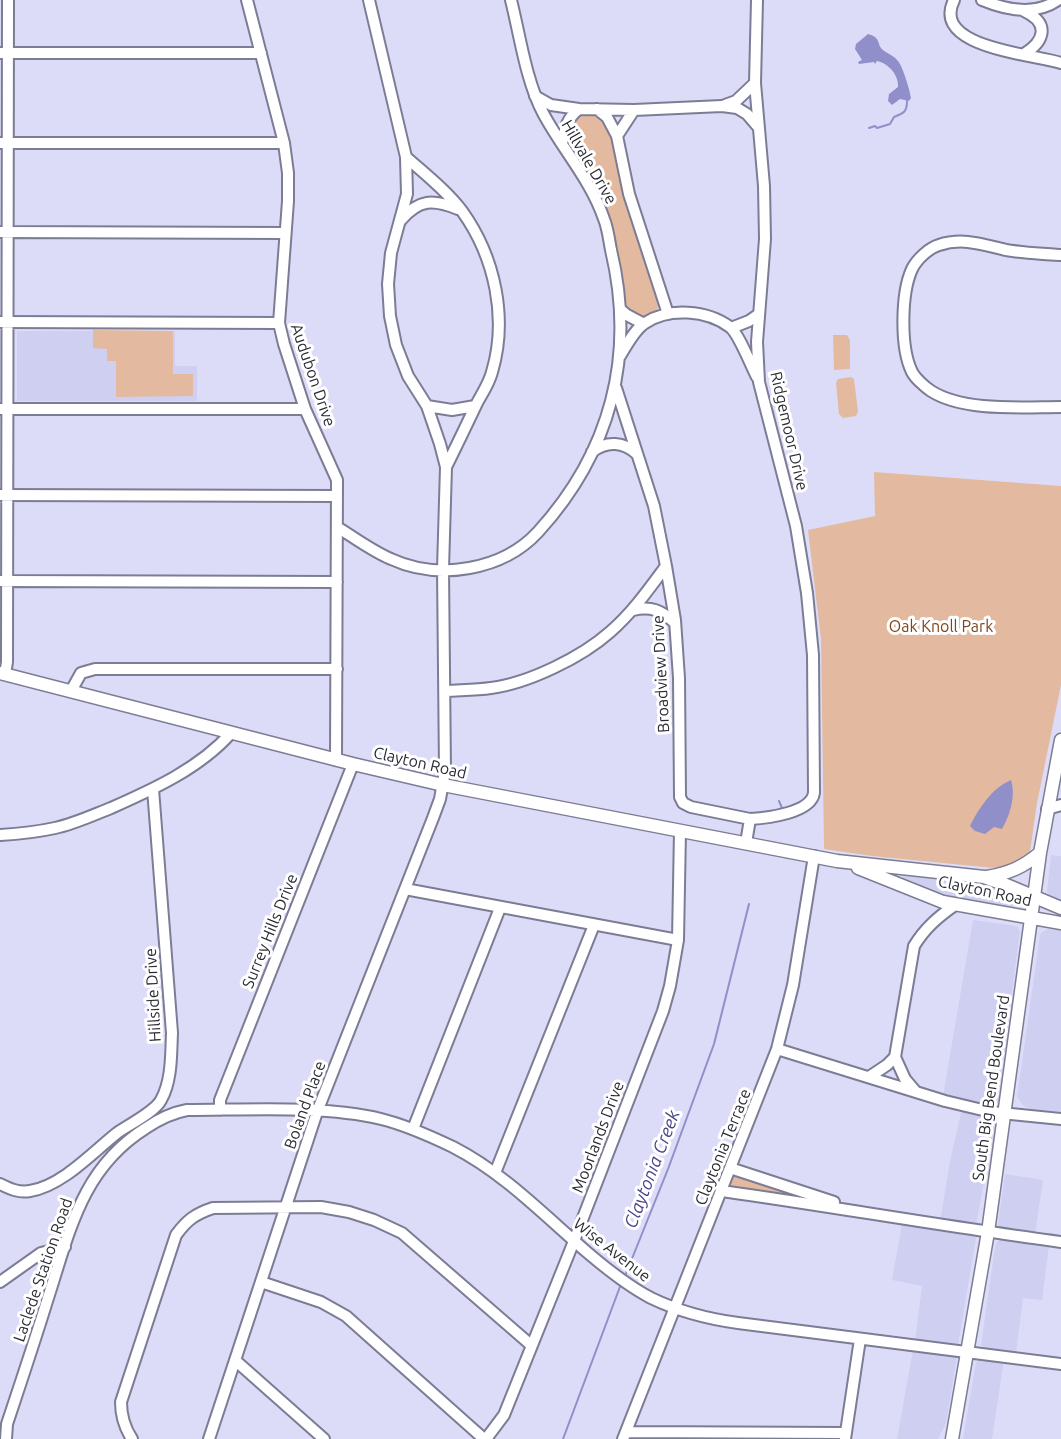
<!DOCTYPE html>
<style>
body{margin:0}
canvas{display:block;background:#dcdcf8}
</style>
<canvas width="1061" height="1439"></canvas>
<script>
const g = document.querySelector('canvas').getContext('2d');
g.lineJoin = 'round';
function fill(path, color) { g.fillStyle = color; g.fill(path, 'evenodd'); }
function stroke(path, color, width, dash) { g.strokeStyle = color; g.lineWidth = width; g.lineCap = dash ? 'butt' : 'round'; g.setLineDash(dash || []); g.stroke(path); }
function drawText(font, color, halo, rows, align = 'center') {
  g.font = font + ' Ubuntu,sans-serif'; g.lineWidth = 6; g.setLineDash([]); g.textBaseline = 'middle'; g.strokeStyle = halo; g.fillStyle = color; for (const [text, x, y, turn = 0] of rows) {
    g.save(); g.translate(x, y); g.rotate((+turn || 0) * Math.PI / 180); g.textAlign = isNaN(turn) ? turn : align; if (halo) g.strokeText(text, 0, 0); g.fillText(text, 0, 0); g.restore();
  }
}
fill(new Path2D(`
 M 17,331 L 175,331 L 175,366 L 197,366 L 197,401 L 17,401 Z
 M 1051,855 L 1061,856 L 1061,903 L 1050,897 L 1047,892 Z
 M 905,873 L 991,884 L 1024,898 L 1024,903 L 1020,907 L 1016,907 L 948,898 L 904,880 L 902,878 Z
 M 973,920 L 1017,926 L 1020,931 L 997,1106 L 994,1107 L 943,1096 Z
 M 1048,929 L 1061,930 L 1061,1112 L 1031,1109 L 1024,1106 L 1017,1097 L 1040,935 L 1042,932 Z
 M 962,1109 L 993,1118 L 994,1127 L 976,1226 L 940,1222 L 950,1161 Z
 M 1005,1174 L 1043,1180 L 1035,1234 L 1000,1228 L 998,1225 Z
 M 902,1224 L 974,1236 L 976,1238 L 958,1345 L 915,1341 L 922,1286 L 892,1280 Z
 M 1002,1239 L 1049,1246 L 1042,1300 L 1023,1298 L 1016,1353 L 986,1349 L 981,1345 L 995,1247 L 997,1242 Z
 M 913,1350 L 954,1355 L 957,1357 L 946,1423 L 938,1439 L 897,1439 Z
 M 980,1358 L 1004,1360 L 992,1439 L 963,1439 L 976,1363 Z`), '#cfcff1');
fill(new Path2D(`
 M 594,113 L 610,126 L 660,304 C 655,315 650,317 639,319 L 626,308 L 621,266 L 613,234 L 593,184 L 568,140 L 569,129 L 578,116 Z
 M 93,330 L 173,331 L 173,374 L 193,374 L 193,396 L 116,397 L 116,361 L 107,361 L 107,349 L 93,348 Z
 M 833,335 L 847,335 L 850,340 L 850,369 L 834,370 Z
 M 851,377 L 854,379 L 858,412 L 856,416 L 843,418 L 839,414 L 836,383 L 838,379 Z
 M 874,472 L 1061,486 L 1061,685 L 1037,803 L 1029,858 L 1004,869 L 872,856 L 824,849 L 821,639 L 808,530 L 875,516 Z
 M 734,1175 L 808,1197 L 809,1200 L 729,1187 Z`), '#e3ba9f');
fill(new Path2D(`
 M 868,34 C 882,38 876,44 883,50 C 888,54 893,55 898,61 C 903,67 910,91 911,98 L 909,101 L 900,99 L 892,105 L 888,101 L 889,94 L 898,87 C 899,75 888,63 877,61 L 875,64 L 874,62 L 859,64 L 858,62 L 862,60 L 855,49 L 856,44 Z
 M 1011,780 C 1016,796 1010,815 1002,829 L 994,827 L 985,834 L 975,831 L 970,826 C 979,808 992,788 1011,780 Z`), '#908fc9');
stroke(new Path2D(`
 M 869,128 L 875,126 L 877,128 L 890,124 L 894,117 C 904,113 907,112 907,101
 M 779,801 L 782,808
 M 625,1276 L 668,1169 L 714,1044 L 749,904
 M 563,1439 L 621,1284`), '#908fc9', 2);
const minor = new Path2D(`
 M 247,0 L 284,143 L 288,173 L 288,201 L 279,323 L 284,344 L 305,409 L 337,480 L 336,760
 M 954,0 C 930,48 1034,54 1061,63
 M 982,0 C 1006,10 1035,16 1058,0
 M 1024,11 C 1050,23 1045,41 1024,54
 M 0,53 L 261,53
 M 535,96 L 551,105 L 579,109 L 634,110 L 722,106 L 737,108 L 747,114 L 759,128
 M 725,105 L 736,101 L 755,83
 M 597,109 L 607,117 L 617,136 L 629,194 L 668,314
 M 617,136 L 634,110
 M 0,143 L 284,143
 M 562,143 C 565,128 567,118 579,109
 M 406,157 C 425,174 447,191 462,211 C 495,257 508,318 492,372 C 489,384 481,395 476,405 C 466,426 456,447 446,467
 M 401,220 C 419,199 433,199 458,209
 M 1,232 L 285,233
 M 1061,255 C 1043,254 1024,253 1006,250 C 984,245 963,237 939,245 C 929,248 917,259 912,269 C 901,293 900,348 912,372 C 915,378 925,387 931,391 C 964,412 1022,407 1061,407
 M 620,309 L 627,315 L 644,324
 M 0,322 L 279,323
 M 731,328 L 749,321 L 759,314
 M 620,356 C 627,345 634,330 645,323 C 669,307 707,310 730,327 C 739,334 751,366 757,377
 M 616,388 L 654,506 L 666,566 L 675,620 L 679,678 L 680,797 L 683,803 L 691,807 L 750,819 L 746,843
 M 427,406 L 452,410 L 475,406
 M 0,409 L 305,409
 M 592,452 C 607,440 624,442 637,454
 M 0,495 L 337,496
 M 337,527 C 355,538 372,551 391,559 C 439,581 503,570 538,532 C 611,452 636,355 611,250 C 609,240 608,229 604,219 C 591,180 562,149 543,113 C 526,81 520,36 511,0
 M 1,581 L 337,582
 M 633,610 C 651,606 661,610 675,623
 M 5,674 L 7,662 L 8,0
 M 71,691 L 81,673 L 95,669 L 337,669
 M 446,691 C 461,690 476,690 491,688 C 529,683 582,657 610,632 C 632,613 649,589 666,566
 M 1047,809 L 1061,805
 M 750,819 C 767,818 811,813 814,793 L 813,655 L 807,593 L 796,526 L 759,382 L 757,342 L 765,239 L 764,186 L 755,83 L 757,0
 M 0,835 C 18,834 37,832 55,828 C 74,824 93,815 111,808 C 154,789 200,768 231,733
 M 405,889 L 678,940
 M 777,1049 L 945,1101 L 991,1112 L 1061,1119
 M 895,1057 L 905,1079 L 916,1092
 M 869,1077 L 887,1065 L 895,1057 L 914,946 C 925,928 938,917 955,905
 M 220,1110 L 220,1100 L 353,764
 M 413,1129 L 500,908
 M 730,1168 L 834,1202
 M 495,1173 L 594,925
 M 0,1184 C 10,1189 19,1193 30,1191 C 62,1186 93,1152 117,1133 C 128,1125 155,1112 161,1100 C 172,1081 171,1054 172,1033 L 153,789
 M 722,1191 C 835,1207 948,1227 1061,1242
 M 0,1282 L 41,1253 L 65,1247
 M 261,1282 L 321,1302 L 346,1316 L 484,1439
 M 236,1361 L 324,1439
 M 626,1432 L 846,1433
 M 6,1439 L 7,1424 C 21,1382 35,1340 48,1298 C 70,1230 82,1168 146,1128 C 159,1119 171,1113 187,1110 C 247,1110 323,1105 381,1119 C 406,1125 430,1136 453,1147 C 504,1173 545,1216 588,1253 C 608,1270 628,1286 651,1298 C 678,1311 708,1319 738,1323 L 1061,1364
 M 132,1439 C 124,1427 121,1416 121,1402 L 176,1235 C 187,1220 195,1214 213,1208 L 321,1207 L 349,1212 L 374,1220 L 402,1233 L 531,1345
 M 209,1439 L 317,1112 L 433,818 L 440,799 L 445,771 L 443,569 L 446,467 L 440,444 L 427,406 L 408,376 L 396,345 L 390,316 L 388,284 L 391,253 L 407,194 L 406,157 L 369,0
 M 486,1439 L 504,1415 L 574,1241 L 663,1011 L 670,986 L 678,940 L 680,831
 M 623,1439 L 777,1049 L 793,985 L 814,856
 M 845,1439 L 860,1339`);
const major = new Path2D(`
 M 0,673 L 353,764 L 443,785 L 837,861 L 984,877 L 1004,884 L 1061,908
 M 858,868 L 943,902 L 1061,923
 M 987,877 C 1010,873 1023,867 1040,853
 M 952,1439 L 988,1232 L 1040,853 L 1061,740`);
stroke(minor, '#7c7c95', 14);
stroke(major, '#7c7c95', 15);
stroke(minor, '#fff', 10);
stroke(major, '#fff', 12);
drawText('16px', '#2a2a34', '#fff', [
 ["Hillvale Drive",589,162,60],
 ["Audubon Drive",313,375,71],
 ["Ridgemoor Drive",789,431,77],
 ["Broadview Drive",661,674,-93],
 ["Clayton Road",420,763,13],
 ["Clayton Road",985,891,12],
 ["Surrey Hills Drive",270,931,-68],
 ["Hillside Drive",153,995,-93],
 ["South Big Bend Boulevard",991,1088,-82],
 ["Boland Place",305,1105,-70],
 ["Moorlands Drive",598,1137,-69],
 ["Claytonia Terrace",723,1147,-68],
 ["Wise Avenue",612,1250,38],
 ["Laclede Station Road",43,1270,-71]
]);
drawText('16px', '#7d461d', '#fff', [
 ["Oak Knoll Park",941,627]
]);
drawText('italic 18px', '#4a438b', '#fff', [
 ["Claytonia Creek",652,1169,-69]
]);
</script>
